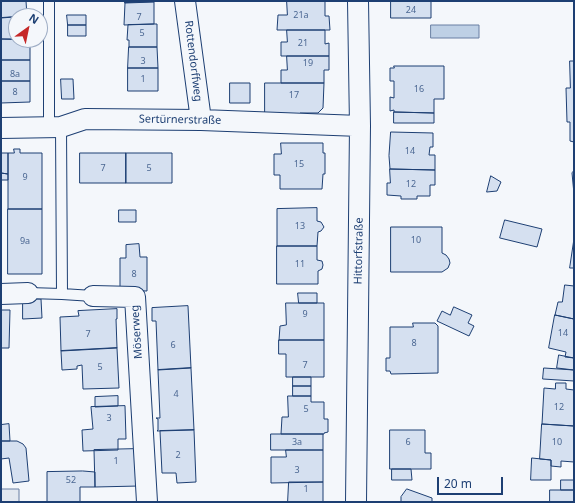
<!DOCTYPE html>
<meta charset="utf-8">
<style>
body{margin:0}
#map{position:relative;width:575px;height:503px;overflow:hidden;background:#f4f7fb;font-family:"Noto Sans",sans-serif}
canvas{display:block}
.frame{position:absolute;inset:0;border:2px solid #1d3f73;pointer-events:none}
.north{position:absolute;left:8px;top:8px;width:40px;height:40px;box-sizing:border-box;background:#f4f7fb;border:1px solid #9eadc5;border-radius:50%;rotate:33deg;font-size:11px;font-weight:700;line-height:16px;text-align:center;color:#1d3f73}
.north::after{content:'';display:block;margin:auto;width:14px;height:18px;background:#c62828;clip-path:polygon(50% 0,100% 100%,50% 72%,0 100%)}
.scale{position:absolute;left:437px;top:477px;width:66px;height:18px;box-sizing:border-box;border:2px solid #1d3f73;border-top:0;padding-left:5px;font-size:12px;line-height:14px;white-space:nowrap;color:#1d3f73;-webkit-text-stroke:3px #f4f7fb;paint-order:stroke}
</style>
<div id="map">
<canvas width="575" height="503"></canvas>
<div class="frame"></div>
<div class="north">N</div>
<div class="scale">20 m</div>
</div>
<script>
const g = document.querySelector('canvas').getContext('2d');
g.lineJoin = 'round';
function fill(path, color) { g.fillStyle = color; g.fill(path, 'evenodd'); }
function stroke(path, color, width, dash) { g.strokeStyle = color; g.lineWidth = width; g.lineCap = dash ? 'butt' : 'round'; g.setLineDash(dash || []); g.stroke(path); }
function drawText(font, color, halo, rows, align = 'center') {
  g.font = font + ' "Noto Sans",sans-serif'; g.lineWidth = 3; g.setLineDash([]); g.textBaseline = 'middle'; g.strokeStyle = halo; g.fillStyle = color; for (const [text, x, y, turn = 0] of rows) {
    g.save(); g.translate(x, y); g.rotate((+turn || 0) * Math.PI / 180); g.textAlign = isNaN(turn) ? turn : align; if (halo) g.strokeText(text, 0, 0); g.fillText(text, 0, 0); g.restore();
  }
}
const parking = new Path2D(`
 M 1,489 L 19,489 L 19,502 L 1,502 Z`);
fill(parking, '#e3e8f0');
stroke(parking, '#687fa3', 1);
const water = new Path2D(`
 M 431,25 L 479,25 L 479,38 L 431,38 Z`);
fill(water, '#bed0e5');
stroke(water, '#687fa3', 1);
const building = new Path2D(`
 M 1,1 L 26,1 L 27,16 L 1,18 Z
 M 125,1 L 154,1 L 154,2 L 125,3 Z
 M 287,1 L 325,1 L 325,16 L 329,16 L 330,30 L 277,30 L 278,15 L 287,15 Z
 M 391,1 L 431,1 L 431,18 L 391,18 Z
 M 154,2 L 154,24 L 124,25 L 125,3 Z
 M 67,15 L 86,15 L 86,25 L 68,25 Z
 M 16,17 L 16,39 L 1,39 L 1,18 Z
 M 154,24 L 157,24 L 157,47 L 129,47 L 129,40 L 127,40 L 128,25 Z
 M 68,25 L 86,25 L 86,36 L 68,36 Z
 M 287,30 L 325,30 L 325,44 L 329,43 L 329,56 L 281,56 L 281,42 L 287,42 Z
 M 1,39 L 30,40 L 30,60 L 1,60 Z
 M 129,47 L 157,47 L 158,68 L 128,68 Z
 M 287,56 L 329,56 L 329,70 L 324,70 L 324,83 L 281,83 L 281,70 L 287,70 Z
 M 1,60 L 30,60 L 30,81 L 1,81 Z
 M 570,61 L 574,61 L 574,142 L 570,141 L 570,122 L 567,122 L 566,88 L 570,88 Z
 M 394,66 L 444,66 L 444,99 L 434,99 L 434,113 L 394,112 L 394,110 L 390,111 L 390,97 L 394,98 L 394,81 L 390,81 L 390,68 L 394,68 Z
 M 128,68 L 158,68 L 158,91 L 128,91 Z
 M 61,79 L 73,79 L 74,99 L 62,99 Z
 M 1,81 L 30,81 L 30,102 L 1,103 Z
 M 230,83 L 250,83 L 250,103 L 230,103 Z
 M 265,83 L 324,83 L 323,108 L 318,113 L 300,113 L 300,117 L 265,113 Z
 M 394,112 L 434,113 L 434,123 L 394,123 Z
 M 391,132 L 433,133 L 433,147 L 430,147 L 429,155 L 435,155 L 435,170 L 390,169 L 389,156 Z
 M 281,143 L 323,143 L 323,153 L 325,153 L 325,174 L 323,174 L 322,189 L 280,189 L 280,175 L 274,175 L 274,154 L 281,154 Z
 M 14,149 L 20,149 L 20,153 L 42,153 L 42,209 L 8,209 L 8,153 L 14,153 Z
 M 1,153 L 8,153 L 8,174 L 1,173 Z
 M 80,153 L 126,153 L 126,183 L 80,183 Z
 M 126,153 L 172,153 L 172,183 L 126,183 Z
 M 390,169 L 435,170 L 435,185 L 430,185 L 430,196 L 417,196 L 417,199 L 401,199 L 401,196 L 387,195 L 387,183 L 390,183 Z
 M 574,171 L 574,194 L 572,173 Z
 M 1,173 L 8,174 L 8,180 L 1,180 Z
 M 491,176 L 501,182 L 497,191 L 487,192 Z
 M 317,208 L 317,221 L 321,222 L 324,227 L 321,231 L 318,232 L 317,246 L 277,246 L 277,209 Z
 M 8,209 L 42,209 L 42,274 L 8,274 Z
 M 119,210 L 136,210 L 136,222 L 119,222 Z
 M 505,220 L 542,229 L 537,247 L 500,238 Z
 M 391,227 L 442,227 L 442,253 L 446,255 L 449,259 L 450,263 L 448,268 L 442,272 L 391,272 Z
 M 574,239 L 574,268 L 570,268 Z
 M 139,244 L 140,257 L 147,257 L 147,291 L 120,290 L 120,258 L 126,258 L 126,245 Z
 M 277,246 L 317,246 L 317,260 L 322,261 L 323,265 L 322,269 L 318,271 L 318,284 L 277,284 Z
 M 565,285 L 574,286 L 574,319 L 555,315 L 558,302 L 562,302 Z
 M 298,293 L 317,293 L 317,303 L 299,303 Z
 M 23,299 L 41,299 L 42,318 L 23,319 Z
 M 286,303 L 324,303 L 324,340 L 279,340 L 280,326 L 286,325 Z
 M 188,306 L 191,368 L 158,370 L 156,321 L 152,321 L 152,308 Z
 M 454,307 L 472,315 L 468,323 L 474,326 L 469,336 L 437,321 L 442,311 L 450,315 Z
 M 117,309 L 117,319 L 116,319 L 117,348 L 61,351 L 60,317 L 79,316 L 78,311 Z
 M 1,310 L 10,310 L 9,348 L 1,348 Z
 M 555,315 L 574,319 L 574,358 L 565,357 L 566,352 L 549,348 Z
 M 413,323 L 435,323 L 438,326 L 438,373 L 391,374 L 390,371 L 386,371 L 386,358 L 390,358 L 390,327 L 413,327 Z
 M 279,340 L 324,340 L 324,377 L 286,377 L 286,354 L 279,354 Z
 M 117,348 L 119,388 L 83,389 L 82,365 L 77,366 L 77,369 L 62,370 L 61,351 Z
 M 559,355 L 574,358 L 574,370 L 557,368 Z
 M 191,368 L 194,430 L 157,431 L 158,430 L 158,419 L 156,418 L 160,418 L 158,370 Z
 M 544,368 L 574,370 L 574,381 L 543,379 Z
 M 293,377 L 311,377 L 311,386 L 293,386 Z
 M 556,383 L 566,383 L 566,389 L 574,390 L 574,426 L 542,424 L 544,388 L 555,389 Z
 M 293,386 L 311,386 L 311,396 L 293,396 Z
 M 118,396 L 118,406 L 95,407 L 95,397 Z
 M 288,396 L 311,396 L 311,402 L 324,402 L 324,419 L 328,419 L 328,432 L 324,433 L 324,434 L 281,434 L 282,417 L 288,417 Z
 M 125,406 L 126,439 L 118,439 L 118,450 L 83,451 L 82,430 L 93,429 L 91,407 Z
 M 9,424 L 10,441 L 1,441 L 1,425 Z
 M 542,424 L 574,426 L 574,462 L 561,461 L 561,467 L 551,466 L 551,460 L 540,459 Z
 M 194,430 L 196,482 L 177,483 L 176,473 L 162,473 L 160,431 Z
 M 390,430 L 425,430 L 425,453 L 431,453 L 431,469 L 390,469 Z
 M 271,434 L 323,434 L 323,450 L 271,450 Z
 M 1,441 L 17,441 L 23,444 L 26,448 L 29,481 L 13,483 L 9,458 L 1,459 Z
 M 137,449 L 139,486 L 95,487 L 94,450 Z
 M 286,450 L 323,450 L 323,482 L 271,483 L 271,457 L 286,457 Z
 M 532,458 L 551,460 L 551,480 L 531,480 Z
 M 392,469 L 411,469 L 412,480 L 392,480 Z
 M 83,471 L 95,472 L 95,487 L 80,487 L 80,502 L 47,502 L 47,472 Z
 M 561,480 L 574,480 L 574,490 L 561,490 Z
 M 289,482 L 323,482 L 323,502 L 288,502 Z
 M 407,489 L 432,498 L 432,502 L 401,502 L 401,497 Z
 M 550,490 L 574,490 L 574,502 L 550,502 Z`);
fill(building, '#d5e0f0');
stroke(building, '#1d3f73', 1);
const service = new Path2D(`
 M 49,1 L 49,127
 M 61,127 L 62,294
 M 28,293 L 62,294 L 93,296`);
const minor = new Path2D(`
 M 185,1 L 201,120
 M 1,128 L 61,127 L 85,119 L 201,120 L 360,126
 M 1,294 L 28,293
 M 93,296 L 135,297 L 147,502
 M 356,502 L 360,126 L 358,1`);
stroke(service, '#1d3f73', 12);
stroke(minor, '#1d3f73', 22);
stroke(service, '#f4f7fb', 10);
stroke(minor, '#f4f7fb', 20);
drawText('9px', '#4b6792', null, [
 ["24",411,10],
 ["21a",301,15],
 ["7",139,17],
 ["5",142,33],
 ["21",303,43],
 ["3",143,61],
 ["19",308,63],
 ["8a",15,74],
 ["1",143,79],
 ["16",419,89],
 ["8",15,92],
 ["17",294,95],
 ["14",410,151],
 ["15",299,164],
 ["7",103,168],
 ["5",149,168],
 ["9",25,177],
 ["12",411,184],
 ["13",300,226],
 ["10",416,240],
 ["9a",25,241],
 ["11",300,264],
 ["8",134,274],
 ["9",305,314],
 ["14",563,333],
 ["7",88,334],
 ["8",414,343],
 ["6",173,345],
 ["7",305,365],
 ["5",100,367],
 ["4",176,394],
 ["12",559,407],
 ["5",306,409],
 ["3",109,418],
 ["3a",297,442],
 ["6",408,442],
 ["10",557,442],
 ["2",178,455],
 ["1",116,461],
 ["3",297,470],
 ["52",71,480],
 ["1",306,489]
]);
drawText('11px', '#1d3f73', '#f4f7fb', [
 ["Rottendorffweg",193,61,83],
 ["Sertürnerstraße",180,120,1],
 ["Hittorfstraße",359,251,-89],
 ["Möserweg",137,332,-94]
]);
</script>
